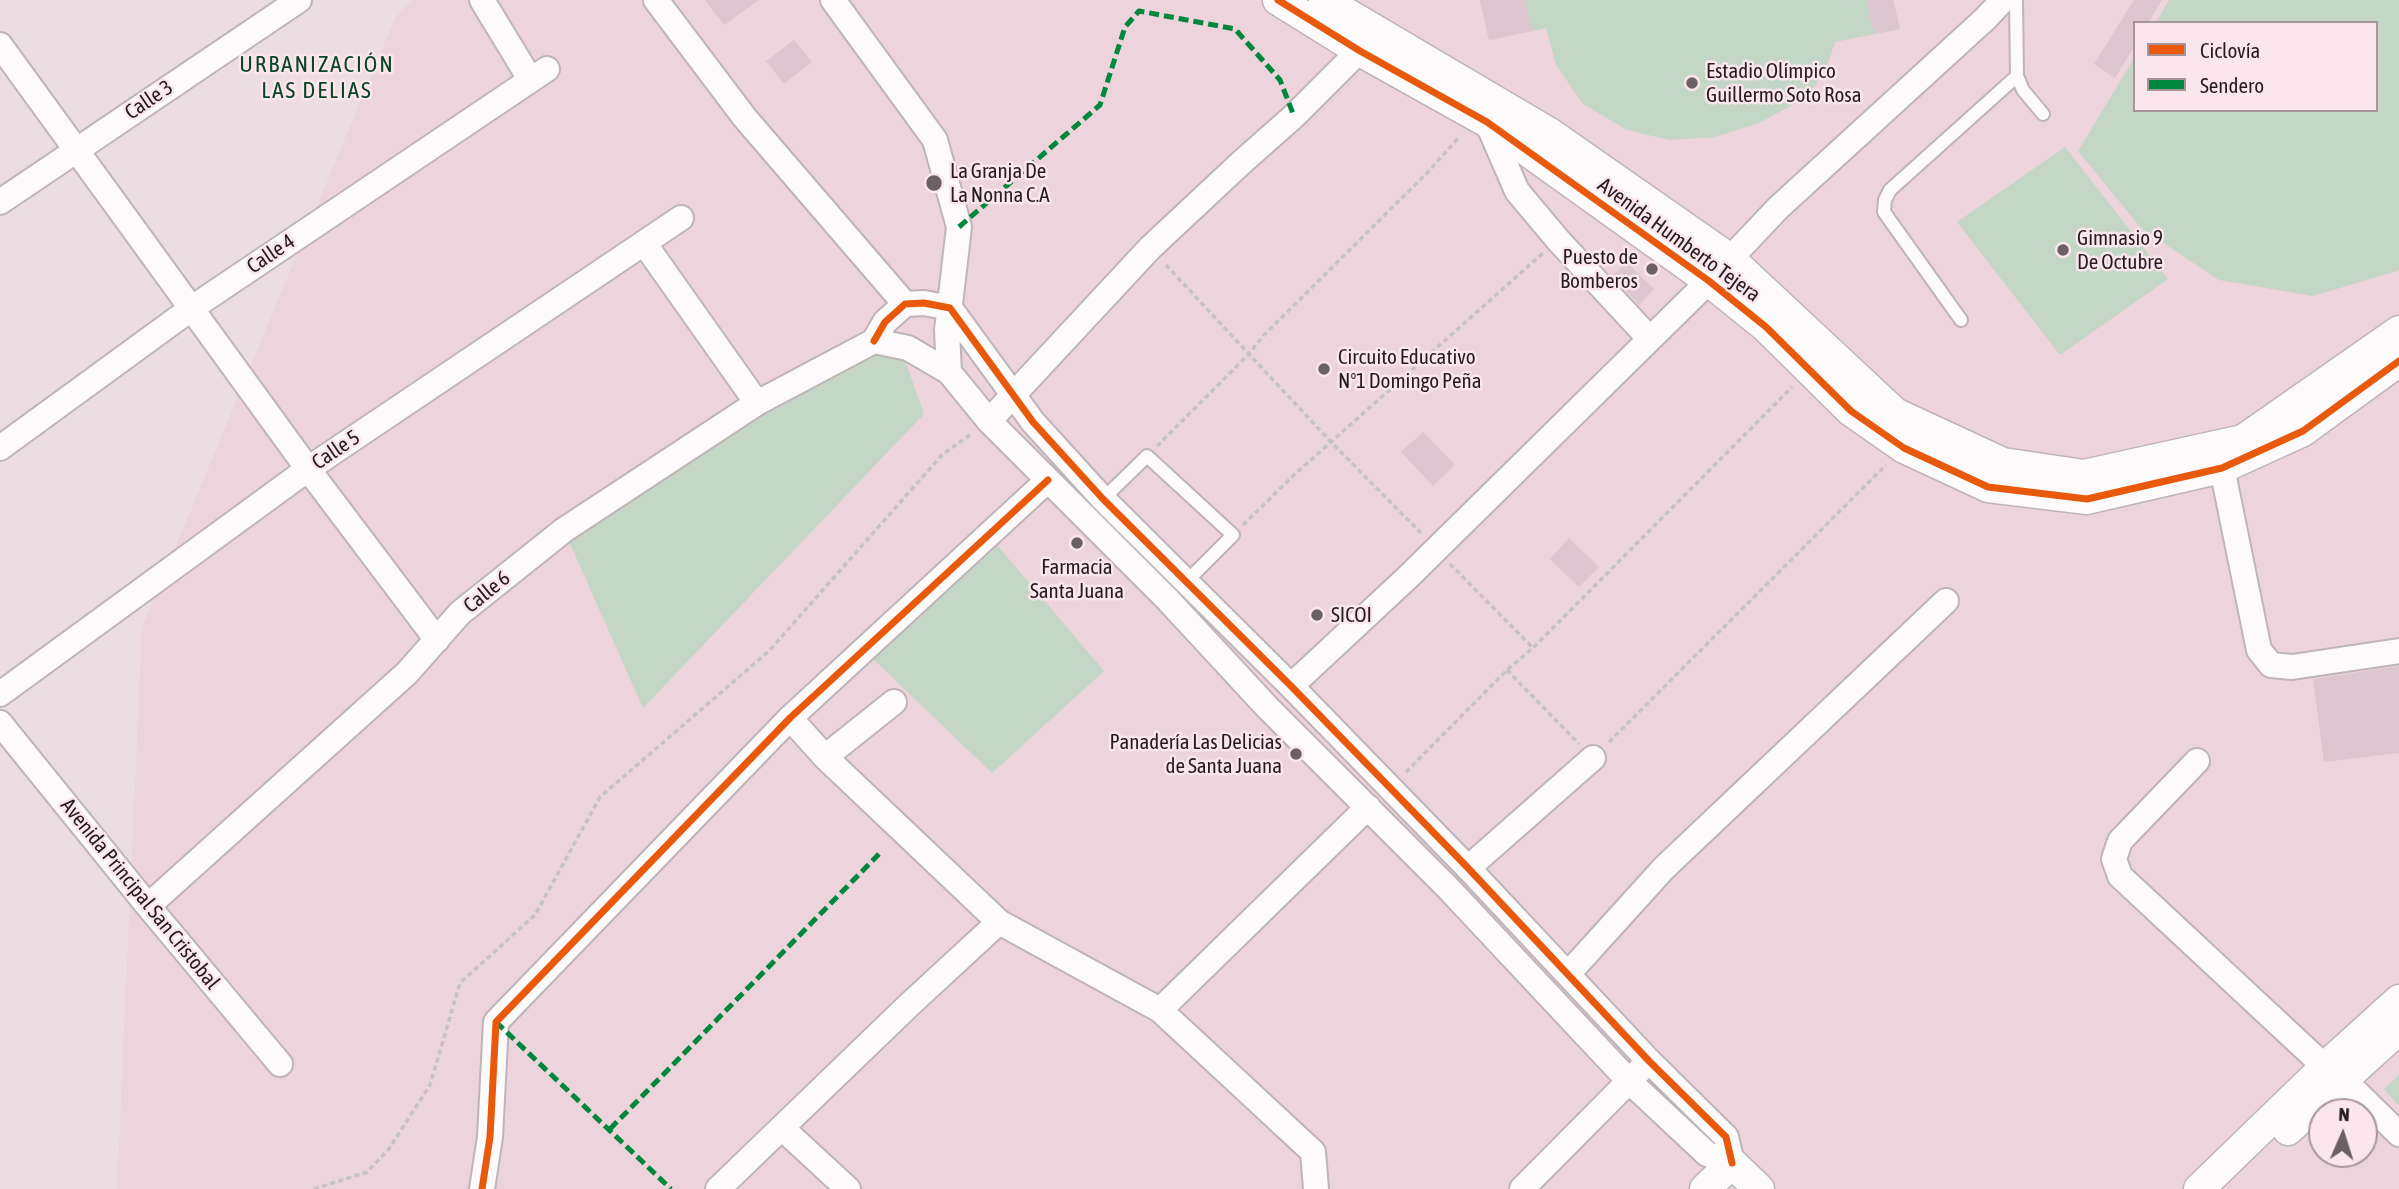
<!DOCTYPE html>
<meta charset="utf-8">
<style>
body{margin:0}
#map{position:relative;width:2399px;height:1189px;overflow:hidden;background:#ecdde2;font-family:"Asap Condensed",sans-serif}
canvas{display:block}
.legend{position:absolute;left:2133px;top:21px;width:245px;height:91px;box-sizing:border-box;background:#fce6ee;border:2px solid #a6959b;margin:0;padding:9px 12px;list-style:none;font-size:21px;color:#261c1f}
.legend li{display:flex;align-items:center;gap:14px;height:35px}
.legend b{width:35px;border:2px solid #a6959b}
.north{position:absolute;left:2308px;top:1098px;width:70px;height:70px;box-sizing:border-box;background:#fce6ee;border:2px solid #a6959b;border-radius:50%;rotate:3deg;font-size:19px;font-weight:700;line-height:28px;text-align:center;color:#261c1f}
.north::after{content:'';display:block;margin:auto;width:24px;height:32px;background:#6b6063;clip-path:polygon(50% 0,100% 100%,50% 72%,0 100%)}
</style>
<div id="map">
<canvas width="2399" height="1189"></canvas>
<ul class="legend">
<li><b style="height:9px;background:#e8590c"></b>Ciclovía</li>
<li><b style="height:9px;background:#00873e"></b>Sendero</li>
</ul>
<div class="north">N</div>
</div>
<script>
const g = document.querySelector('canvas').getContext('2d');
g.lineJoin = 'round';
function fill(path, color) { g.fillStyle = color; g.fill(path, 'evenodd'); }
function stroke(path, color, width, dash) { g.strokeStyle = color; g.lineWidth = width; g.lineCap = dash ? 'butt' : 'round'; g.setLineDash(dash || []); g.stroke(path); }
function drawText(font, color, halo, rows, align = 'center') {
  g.font = font + ' "Asap Condensed",sans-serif'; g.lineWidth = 5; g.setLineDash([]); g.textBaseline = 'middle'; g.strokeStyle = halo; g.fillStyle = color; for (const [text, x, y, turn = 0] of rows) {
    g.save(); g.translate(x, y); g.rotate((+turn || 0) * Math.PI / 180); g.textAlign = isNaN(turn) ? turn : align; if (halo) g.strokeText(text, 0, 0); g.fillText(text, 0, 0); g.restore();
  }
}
fill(new Path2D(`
 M 412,0 L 2399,0 L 2399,1189 L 117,1189 L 142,628 L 395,18 ZM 2135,23 L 2376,23 L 2376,110 L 2135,110 ZM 2322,1112 L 2364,1112 L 2364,1154 L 2322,1154 Z`), '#edd3dc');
fill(new Path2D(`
 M 1480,0 L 1893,0 L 1900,29 L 1835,42 L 1826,69 L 1807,97 L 1759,123 L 1715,137 L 1670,140 L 1627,130 L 1583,104 L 1556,65 L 1546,28 L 1489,40 Z
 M 2169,0 L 2399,0 L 2399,270 L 2397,271 L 2313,296 L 2219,280 L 2141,228 L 2078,151 L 2135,57 L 2135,110 L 2376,110 L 2376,23 L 2156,23 Z
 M 2065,147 L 2168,279 L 2060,355 L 1957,222 Z
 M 896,335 L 924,414 L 643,708 L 564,530 Z
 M 991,538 L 1104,671 L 992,773 L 869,655 Z
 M 2399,1075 L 2399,1106 L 2384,1089 Z`), '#c4d6c6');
fill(new Path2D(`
 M 705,0 L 759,0 L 724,25 Z
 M 1480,0 L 1525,0 L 1532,31 L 1489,40 Z
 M 1866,0 L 1893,0 L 1900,29 L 1874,34 Z
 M 2134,0 L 2162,0 L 2148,23 L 2135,23 L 2135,45 L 2115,78 L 2094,64 Z
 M 794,40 L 812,62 L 784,84 L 766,61 Z
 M 1626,262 L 1654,289 L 1639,305 L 1612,276 Z
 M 1423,432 L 1455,465 L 1433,486 L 1401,452 Z
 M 1569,538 L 1599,567 L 1579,587 L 1550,559 Z
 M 2399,666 L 2399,753 L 2324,762 L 2313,679 Z`), '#ddc6cf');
const service = new Path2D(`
 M 2016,0 L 2017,76 L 2023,90 L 2043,114
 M 1961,320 L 1884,212 L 1885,200 L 1890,190 L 2017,76
 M 1103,499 L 1147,456 L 1233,535 L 1185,583`);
const minor = new Path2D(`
 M 482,0 L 530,79
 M 656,0 L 745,118 L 905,304
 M 833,0 L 935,140 L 959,227 L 947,330 L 949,372
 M 0,45 L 308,469 L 437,640
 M 1487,122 L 1517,191 L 1558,240 L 1650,339
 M 0,202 L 299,0
 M 644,243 L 757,403
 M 874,341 L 885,322 L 905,304 L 924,303 L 950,308 L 1033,422 L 1103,499 L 1291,686 L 1468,868 L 1649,1061 L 1726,1137 L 1732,1163
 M 874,341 L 908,348 L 949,372 L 989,421 L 1168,600 L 1267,707 L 1448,888 L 1629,1081 L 1707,1154 L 1732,1163
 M 989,421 L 1150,248 L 1242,162 L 1294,116 L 1372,38
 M 0,448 L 192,308 L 547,69
 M 2222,468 L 2259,650 L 2271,665 L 2292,667 L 2399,651
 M 1291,686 L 1408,577 L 1709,281 L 1778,208 L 1985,19 L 2003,0
 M 0,694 L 308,469 L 681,218
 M 790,718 L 825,757 L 999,922 L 1160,1010 L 1313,1152 L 1316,1189
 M 0,723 L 148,906 L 280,1064
 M 825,757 L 894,702
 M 2197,761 L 2120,841 L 2114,859 L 2120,876 L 2325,1067 L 2344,1080 L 2399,1134
 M 1468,868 L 1593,758
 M 148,906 L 407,673 L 460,613 L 564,530 L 757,403 L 874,341
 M 1568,974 L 1664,868 L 1946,601
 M 1160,1010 L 1368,807
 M 783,1129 L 848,1189
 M 482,1189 L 490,1137 L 496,1022 L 790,718 L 1048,480
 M 718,1189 L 909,1005 L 999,922
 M 1522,1189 L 1640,1070`);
const tertiary = new Path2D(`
 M 1278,0 L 1360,51 L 1487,122 L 1709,281 L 1766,327 L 1851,411 L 1904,448 L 1988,487 L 2087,499 L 2222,468 L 2303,431 L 2399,361
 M 1324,0 L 1551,134 L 1730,259 L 1895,413 L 2003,463 L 2084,475 L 2243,440 L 2399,331
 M 2288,1130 L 2399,1029
 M 1705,1189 L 1732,1163 L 1759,1189
 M 2199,1189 L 2325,1067 L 2399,1000`);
stroke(service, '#bfb4b8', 16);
stroke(minor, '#bfb4b8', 28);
stroke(tertiary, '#bfb4b8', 33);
stroke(new Path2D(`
 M 1166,265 L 1331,442 L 1421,533
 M 1157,446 L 1249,354 L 1264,335 L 1427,173 L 1460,136
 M 1243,525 L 1294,475 L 1543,253
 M 1450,564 L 1533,648
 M 1507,670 L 1579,744
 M 1609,742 L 1886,465
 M 1406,772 L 1507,670 L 1533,648 L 1792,387
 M 314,1189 L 367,1172 L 389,1149 L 430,1085 L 460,983 L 535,915 L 600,797 L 769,651 L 942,455 L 971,434`), '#c7c2c4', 3.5, [5, 3.5]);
stroke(service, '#fcfafb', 12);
stroke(minor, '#fcfafb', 24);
stroke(tertiary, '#fcfafb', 30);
stroke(new Path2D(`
 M 959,227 L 1100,105 L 1125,27 L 1139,11 L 1235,29 L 1280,80 L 1294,116
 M 496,1022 L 671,1189
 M 610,1129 L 879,854`), '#00873e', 5, [10, 5]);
stroke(new Path2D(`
 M 1278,0 L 1360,51 L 1487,122 L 1709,281 L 1766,327 L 1851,411 L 1904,448 L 1988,487 L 2087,499 L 2222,468 L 2303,431 L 2399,361
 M 874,341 L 885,322 L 905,304 L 924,303 L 950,308 L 1033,422 L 1103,499 L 1291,686 L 1468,868 L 1649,1061 L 1726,1137 L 1732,1163
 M 482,1189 L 490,1137 L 496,1022 L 790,718 L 1048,480`), '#e8590c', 7);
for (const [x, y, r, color] of [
 [1692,83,7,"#6b6063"],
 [934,183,9,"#6b6063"],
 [2063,250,7,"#6b6063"],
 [1652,269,7,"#6b6063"],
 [1324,369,7,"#6b6063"],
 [1077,543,7,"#6b6063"],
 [1317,615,7,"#6b6063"],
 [1296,754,7,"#6b6063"]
]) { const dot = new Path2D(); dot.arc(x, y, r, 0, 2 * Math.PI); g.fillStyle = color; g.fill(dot); stroke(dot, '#fce6ee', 2.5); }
drawText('21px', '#261c1f', '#fce6ee', [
 ["Estadio Olímpico",1706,71],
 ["Guillermo Soto Rosa",1706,95],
 ["La Granja De",950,171],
 ["La Nonna C.A",950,195],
 ["Gimnasio 9",2077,238],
 ["De Octubre",2077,262],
 ["Puesto de",1638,257,"right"],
 ["Bomberos",1638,281,"right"],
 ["Circuito Educativo",1338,357],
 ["Nº1 Domingo Peña",1338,381],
 ["Farmacia",1077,567,"center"],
 ["Santa Juana",1077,591,"center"],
 ["SICOI",1331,615],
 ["Panadería Las Delicias",1282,742,"right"],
 ["de Santa Juana",1282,766,"right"]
], 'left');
drawText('21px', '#261c1f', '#fce6ee', [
 ["Calle 3",149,100,-34],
 ["Avenida Humberto Tejera",1679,240,36],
 ["Calle 4",271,254,-34],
 ["Calle 5",336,450,-34],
 ["Calle 6",487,592,-39],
 ["Avenida Principal San Cristobal",140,894,51]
]);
g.letterSpacing = '2px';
drawText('23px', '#0a4525', '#fce6ee', [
 ["URBANIZACIÓN",317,65],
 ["LAS DELIAS",317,91]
]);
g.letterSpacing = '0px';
</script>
